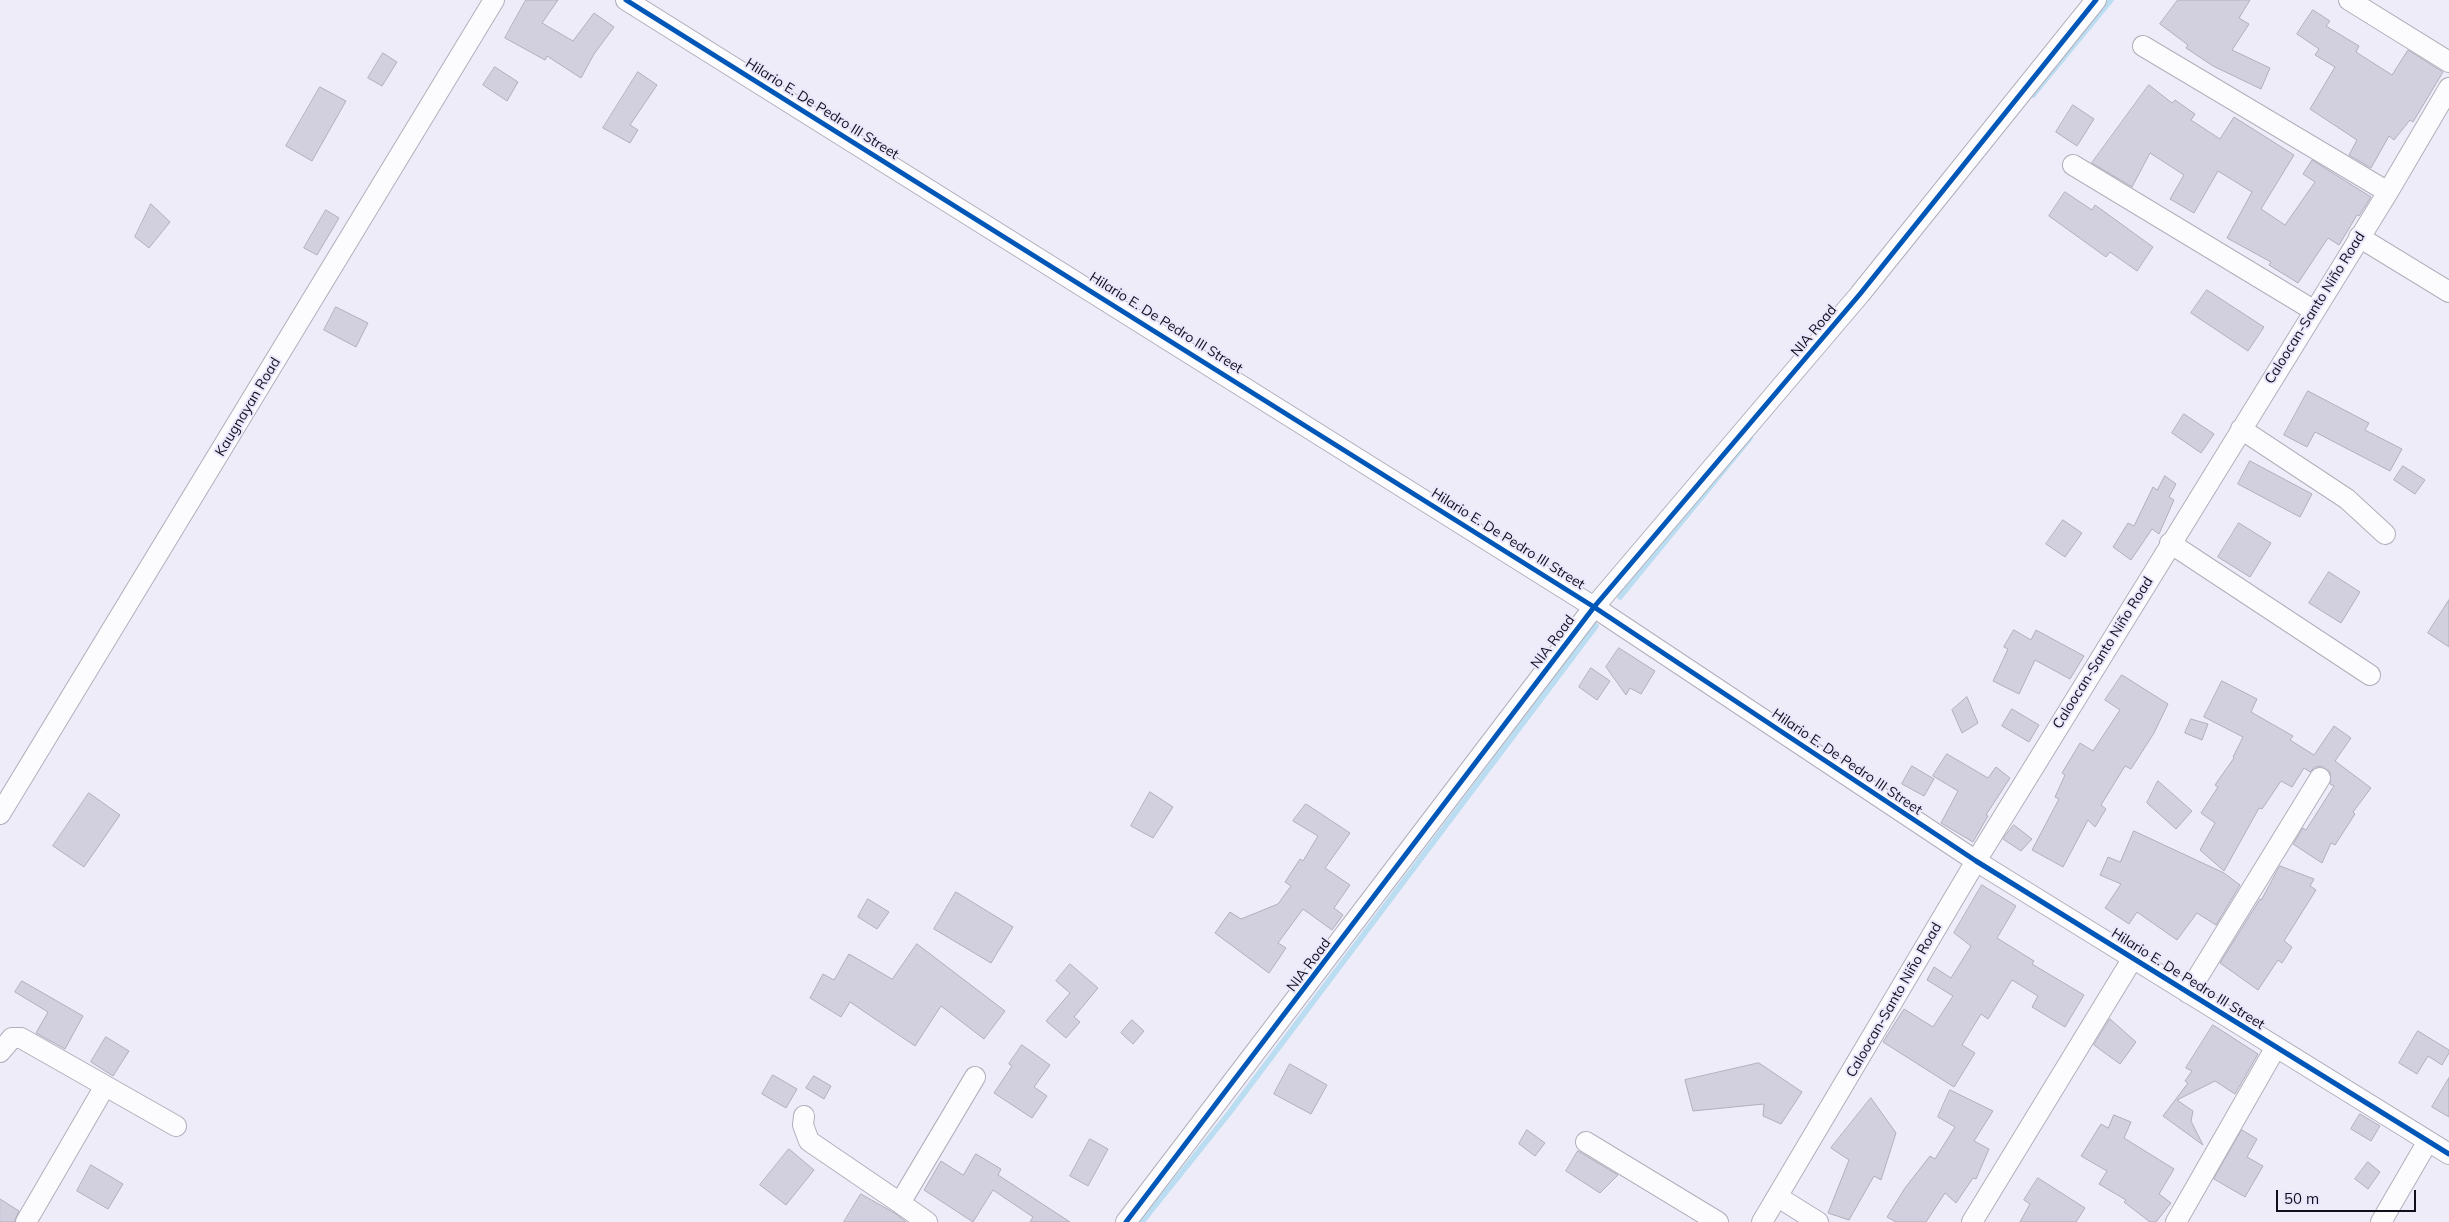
<!DOCTYPE html>
<meta charset="utf-8">
<style>
body{margin:0}
#map{position:relative;width:2449px;height:1222px;overflow:hidden;background:#eeecf8;font-family:Mulish,sans-serif}
canvas{display:block}
.scale{position:absolute;left:2276px;top:1190px;width:140px;height:22px;box-sizing:border-box;border:2px solid #110f1b;border-top:0;padding-left:6px;font-size:15px;line-height:18px;white-space:nowrap;color:#110f1b;-webkit-text-stroke:4px #eae7fd;paint-order:stroke}
</style>
<div id="map">
<canvas width="2449" height="1222"></canvas>
<div class="scale">50 m</div>
</div>
<script>
const g = document.querySelector('canvas').getContext('2d');
g.lineJoin = 'round';
function stroke(path, color, width, dash) { g.strokeStyle = color; g.lineWidth = width; g.lineCap = dash ? 'butt' : 'round'; g.setLineDash(dash || []); g.stroke(path); }
function fill(path, color) { g.fillStyle = color; g.fill(path, 'evenodd'); }
function drawText(font, color, halo, rows, align = 'center') {
  g.font = font + ' Mulish,sans-serif'; g.lineWidth = 4; g.setLineDash([]); g.textBaseline = 'middle'; g.strokeStyle = halo; g.fillStyle = color; for (const [text, x, y, turn = 0] of rows) {
    g.save(); g.translate(x, y); g.rotate((+turn || 0) * Math.PI / 180); g.textAlign = isNaN(turn) ? turn : align; if (halo) g.strokeText(text, 0, 0); g.fillText(text, 0, 0); g.restore();
  }
}
stroke(new Path2D(`
 M 2033,95 L 2111,0
 M 1620,597 L 1750,438
 M 1142,1222 L 1230,1112 L 1596,626`), '#baddf1', 5.5);
const building = new Path2D(`
 M 526,0 L 558,0 L 542,23 L 573,41 L 594,13 L 614,27 L 594,54 L 581,78 L 547,56 L 545,60 L 505,38 Z
 M 2178,0 L 2250,0 L 2239,18 L 2249,24 L 2232,50 L 2270,68 L 2261,89 L 2213,66 L 2186,48 L 2188,45 L 2160,24 Z
 M 2313,10 L 2330,21 L 2326,26 L 2359,46 L 2356,52 L 2392,75 L 2408,50 L 2443,72 L 2413,122 L 2410,120 L 2394,140 L 2389,136 L 2371,168 L 2349,155 L 2357,140 L 2310,109 L 2335,67 L 2315,55 L 2319,49 L 2297,34 Z
 M 383,53 L 397,62 L 382,86 L 368,78 Z
 M 495,67 L 518,82 L 507,101 L 483,85 Z
 M 638,72 L 657,85 L 630,125 L 638,130 L 630,143 L 603,128 Z
 M 2149,85 L 2172,103 L 2175,100 L 2195,114 L 2191,120 L 2220,139 L 2234,117 L 2294,155 L 2261,209 L 2285,225 L 2315,182 L 2303,174 L 2312,160 L 2371,197 L 2359,216 L 2357,215 L 2339,245 L 2328,238 L 2298,283 L 2269,265 L 2271,262 L 2227,238 L 2252,192 L 2218,171 L 2194,213 L 2170,199 L 2184,175 L 2150,153 L 2132,187 L 2092,163 Z
 M 320,87 L 346,101 L 312,161 L 286,146 Z
 M 2073,105 L 2094,119 L 2077,146 L 2056,132 Z
 M 2065,192 L 2092,210 L 2095,205 L 2153,247 L 2137,271 L 2110,252 L 2106,257 L 2049,216 Z
 M 151,204 L 170,222 L 149,248 L 135,237 Z
 M 326,210 L 339,218 L 317,255 L 304,248 Z
 M 2207,290 L 2264,327 L 2248,351 L 2191,313 Z
 M 336,307 L 368,323 L 356,347 L 324,330 Z
 M 2308,391 L 2369,423 L 2365,430 L 2402,449 L 2390,471 L 2315,432 L 2307,447 L 2284,435 Z
 M 2184,414 L 2214,434 L 2201,453 L 2172,433 Z
 M 2250,461 L 2312,494 L 2300,517 L 2238,484 Z
 M 2403,466 L 2425,480 L 2415,494 L 2394,480 Z
 M 2165,476 L 2176,484 L 2169,497 L 2174,500 L 2159,534 L 2152,529 L 2131,560 L 2113,547 L 2128,523 L 2134,526 L 2153,487 L 2157,490 Z
 M 2063,520 L 2082,533 L 2065,557 L 2046,544 Z
 M 2239,523 L 2271,543 L 2250,577 L 2218,557 Z
 M 2329,572 L 2360,592 L 2341,623 L 2309,603 Z
 M 2449,600 L 2449,647 L 2428,633 Z
 M 2014,630 L 2031,640 L 2036,630 L 2084,656 L 2070,679 L 2035,660 L 2019,694 L 1993,681 L 2008,649 L 2004,647 Z
 M 1619,648 L 1655,671 L 1641,694 L 1630,688 L 1626,695 L 1606,667 Z
 M 1591,668 L 1610,681 L 1597,700 L 1579,687 Z
 M 2122,675 L 2168,704 L 2154,733 L 2131,769 L 2125,766 L 2101,805 L 2106,809 L 2095,827 L 2088,820 L 2063,867 L 2032,850 L 2059,799 L 2055,797 L 2065,775 L 2062,773 L 2080,743 L 2093,751 L 2120,710 L 2105,700 Z
 M 2222,681 L 2257,699 L 2251,712 L 2293,736 L 2290,740 L 2314,755 L 2334,726 L 2351,738 L 2335,761 L 2371,788 L 2353,812 L 2355,814 L 2335,845 L 2331,843 L 2322,863 L 2293,844 L 2303,828 L 2306,830 L 2334,786 L 2330,784 L 2330,772 L 2321,766 L 2315,767 L 2310,772 L 2304,768 L 2292,787 L 2281,781 L 2262,809 L 2259,808 L 2224,871 L 2200,850 L 2215,823 L 2201,813 L 2218,787 L 2215,785 L 2234,758 L 2233,757 L 2243,737 L 2204,717 Z
 M 1967,697 L 1978,723 L 1962,733 L 1952,710 Z
 M 2012,709 L 2039,725 L 2029,742 L 2002,726 Z
 M 2191,719 L 2208,724 L 2202,740 L 2185,733 Z
 M 1947,754 L 1988,778 L 1996,767 L 2010,778 L 1986,815 L 1988,816 L 1973,842 L 1941,823 L 1958,791 L 1933,776 Z
 M 1912,766 L 1934,779 L 1924,796 L 1902,784 Z
 M 2158,781 L 2192,811 L 2176,829 L 2147,803 Z
 M 1150,792 L 1173,807 L 1153,838 L 1131,826 Z
 M 89,793 L 120,815 L 84,867 L 53,846 Z
 M 1306,804 L 1350,833 L 1325,868 L 1350,885 L 1334,908 L 1343,915 L 1332,930 L 1303,909 L 1278,943 L 1286,948 L 1269,973 L 1215,933 L 1230,912 L 1241,919 L 1278,904 L 1291,886 L 1285,882 L 1300,859 L 1303,861 L 1318,836 L 1293,821 Z
 M 2014,825 L 2032,839 L 2021,851 L 2003,839 Z
 M 2134,831 L 2224,873 L 2240,885 L 2216,925 L 2197,913 L 2177,940 L 2137,912 L 2129,924 L 2105,908 L 2121,884 L 2100,875 L 2108,857 L 2120,862 Z
 M 2280,866 L 2314,879 L 2310,886 L 2316,890 L 2284,941 L 2292,947 L 2282,963 L 2278,960 L 2258,990 L 2220,963 L 2260,899 L 2261,900 Z
 M 1982,885 L 2016,906 L 1997,938 L 2034,961 L 2032,964 L 2084,995 L 2065,1027 L 2032,1007 L 2038,996 L 2012,980 L 1988,1019 L 1981,1014 L 1962,1045 L 1975,1053 L 1954,1087 L 1883,1042 L 1904,1009 L 1933,1027 L 1953,996 L 1927,980 L 1934,967 L 1951,978 L 1971,946 L 1954,933 Z
 M 956,892 L 1013,927 L 991,963 L 934,929 Z
 M 868,899 L 889,912 L 877,929 L 858,917 Z
 M 917,944 L 1005,1011 L 984,1039 L 941,1006 L 915,1046 L 850,1002 L 841,1017 L 810,998 L 823,974 L 834,980 L 849,954 L 892,979 Z
 M 1070,964 L 1098,988 L 1074,1017 L 1080,1022 L 1066,1038 L 1046,1021 L 1070,993 L 1056,981 Z
 M 22,981 L 83,1016 L 65,1049 L 36,1033 L 48,1012 L 15,992 Z
 M 2110,1019 L 2136,1042 L 2120,1064 L 2094,1045 Z
 M 1132,1020 L 1144,1031 L 1133,1044 L 1121,1033 Z
 M 2213,1025 L 2258,1054 L 2235,1094 L 2215,1081 L 2177,1100 L 2193,1111 L 2191,1121 L 2203,1145 L 2163,1116 L 2188,1083 L 2185,1081 L 2192,1071 L 2186,1068 Z
 M 2418,1031 L 2449,1050 L 2449,1053 L 2442,1065 L 2428,1056 L 2417,1074 L 2399,1063 Z
 M 106,1037 L 129,1051 L 113,1076 L 91,1062 Z
 M 1022,1045 L 1050,1065 L 1034,1087 L 1047,1096 L 1032,1118 L 994,1093 L 1012,1066 L 1009,1064 Z
 M 1759,1063 L 1802,1092 L 1781,1124 L 1763,1116 L 1764,1104 L 1693,1111 L 1685,1080 Z
 M 1290,1064 L 1327,1085 L 1311,1114 L 1274,1094 Z
 M 773,1075 L 797,1089 L 786,1108 L 762,1094 Z
 M 814,1076 L 831,1086 L 824,1099 L 806,1088 Z
 M 2449,1078 L 2449,1117 L 2432,1107 Z
 M 1950,1090 L 1993,1111 L 1974,1141 L 1989,1149 L 1976,1179 L 1973,1178 L 1956,1203 L 1945,1193 L 1926,1222 L 1896,1222 L 1887,1217 L 1905,1188 L 1930,1156 L 1935,1159 L 1955,1127 L 1938,1117 Z
 M 1871,1098 L 1896,1133 L 1881,1180 L 1874,1176 L 1849,1220 L 1828,1213 L 1849,1160 L 1831,1148 Z
 M 2360,1114 L 2380,1126 L 2371,1141 L 2351,1129 Z
 M 2114,1115 L 2131,1122 L 2124,1138 L 2174,1169 L 2159,1194 L 2171,1203 L 2156,1222 L 2150,1222 L 2124,1202 L 2126,1200 L 2099,1184 L 2107,1171 L 2081,1156 L 2101,1124 L 2108,1128 Z
 M 1527,1130 L 1545,1143 L 1535,1156 L 1519,1144 Z
 M 2242,1130 L 2257,1139 L 2247,1157 L 2263,1166 L 2245,1197 L 2214,1179 Z
 M 1090,1139 L 1108,1149 L 1088,1186 L 1070,1176 Z
 M 789,1149 L 814,1170 L 786,1205 L 760,1185 Z
 M 1578,1151 L 1618,1175 L 1600,1193 L 1566,1171 Z
 M 976,1154 L 1001,1169 L 998,1175 L 1070,1222 L 1030,1222 L 1033,1217 L 993,1190 L 973,1222 L 924,1190 L 941,1161 L 963,1175 Z
 M 2368,1162 L 2380,1172 L 2368,1189 L 2355,1179 Z
 M 91,1165 L 123,1184 L 108,1209 L 77,1191 Z
 M 2038,1178 L 2085,1208 L 2076,1222 L 2020,1222 L 2030,1204 L 2024,1200 Z
 M 861,1194 L 896,1214 L 906,1222 L 844,1222 Z
 M 0,1199 L 19,1211 L 14,1222 L 0,1222 Z`);
fill(building, '#d2d0de');
stroke(building, '#b1afbb', 1);
const minor = new Path2D(`
 M 626,0 L 1594,607 L 1976,861 L 2449,1154
 M 2349,0 L 2449,62
 M 2143,46 L 2388,192
 M 2073,165 L 2313,310
 M 2359,237 L 2449,292
 M 2241,429 L 2347,499 L 2385,534
 M 2170,543 L 2370,675
 M 0,814 L 494,0
 M 2188,993 L 2320,778
 M 0,1052 L 12,1038 L 21,1038 L 176,1126
 M 804,1116 L 803,1125 L 809,1141 L 900,1203
 M 1586,1142 L 1718,1222
 M 1778,1197 L 1818,1222
 M 26,1222 L 105,1086
 M 927,1222 L 900,1203 L 975,1077
 M 1126,1222 L 1594,607 L 1860,294 L 2096,0
 M 1762,1222 L 1976,861 L 2388,192 L 2449,88
 M 1972,1222 L 2133,958
 M 2176,1222 L 2276,1047
 M 2381,1222 L 2428,1141`);
stroke(minor, '#b1afbb', 22);
stroke(minor, '#fcfcfe', 20);
stroke(new Path2D(`
 M 626,0 L 1594,607 L 1976,861 L 2449,1154
 M 1126,1222 L 1594,607 L 1860,294 L 2096,0`), '#0057b8', 5);
drawText('14px', '#110f1b', '#eae7fd', [
 ["Hilario E. De Pedro III Street",822,109,32],
 ["Caloocan-Santo Niño Road",2315,308,-58],
 ["Hilario E. De Pedro III Street",1166,323,32],
 ["NIA Road",1814,331,-50],
 ["Kaugnayan Road",248,407,-59],
 ["Hilario E. De Pedro III Street",1508,539,32],
 ["NIA Road",1553,642,-53],
 ["Caloocan-Santo Niño Road",2103,653,-58],
 ["Hilario E. De Pedro III Street",1847,762,34],
 ["NIA Road",1309,965,-53],
 ["Hilario E. De Pedro III Street",2188,979,32],
 ["Caloocan-Santo Niño Road",1894,1000,-60]
]);
</script>
